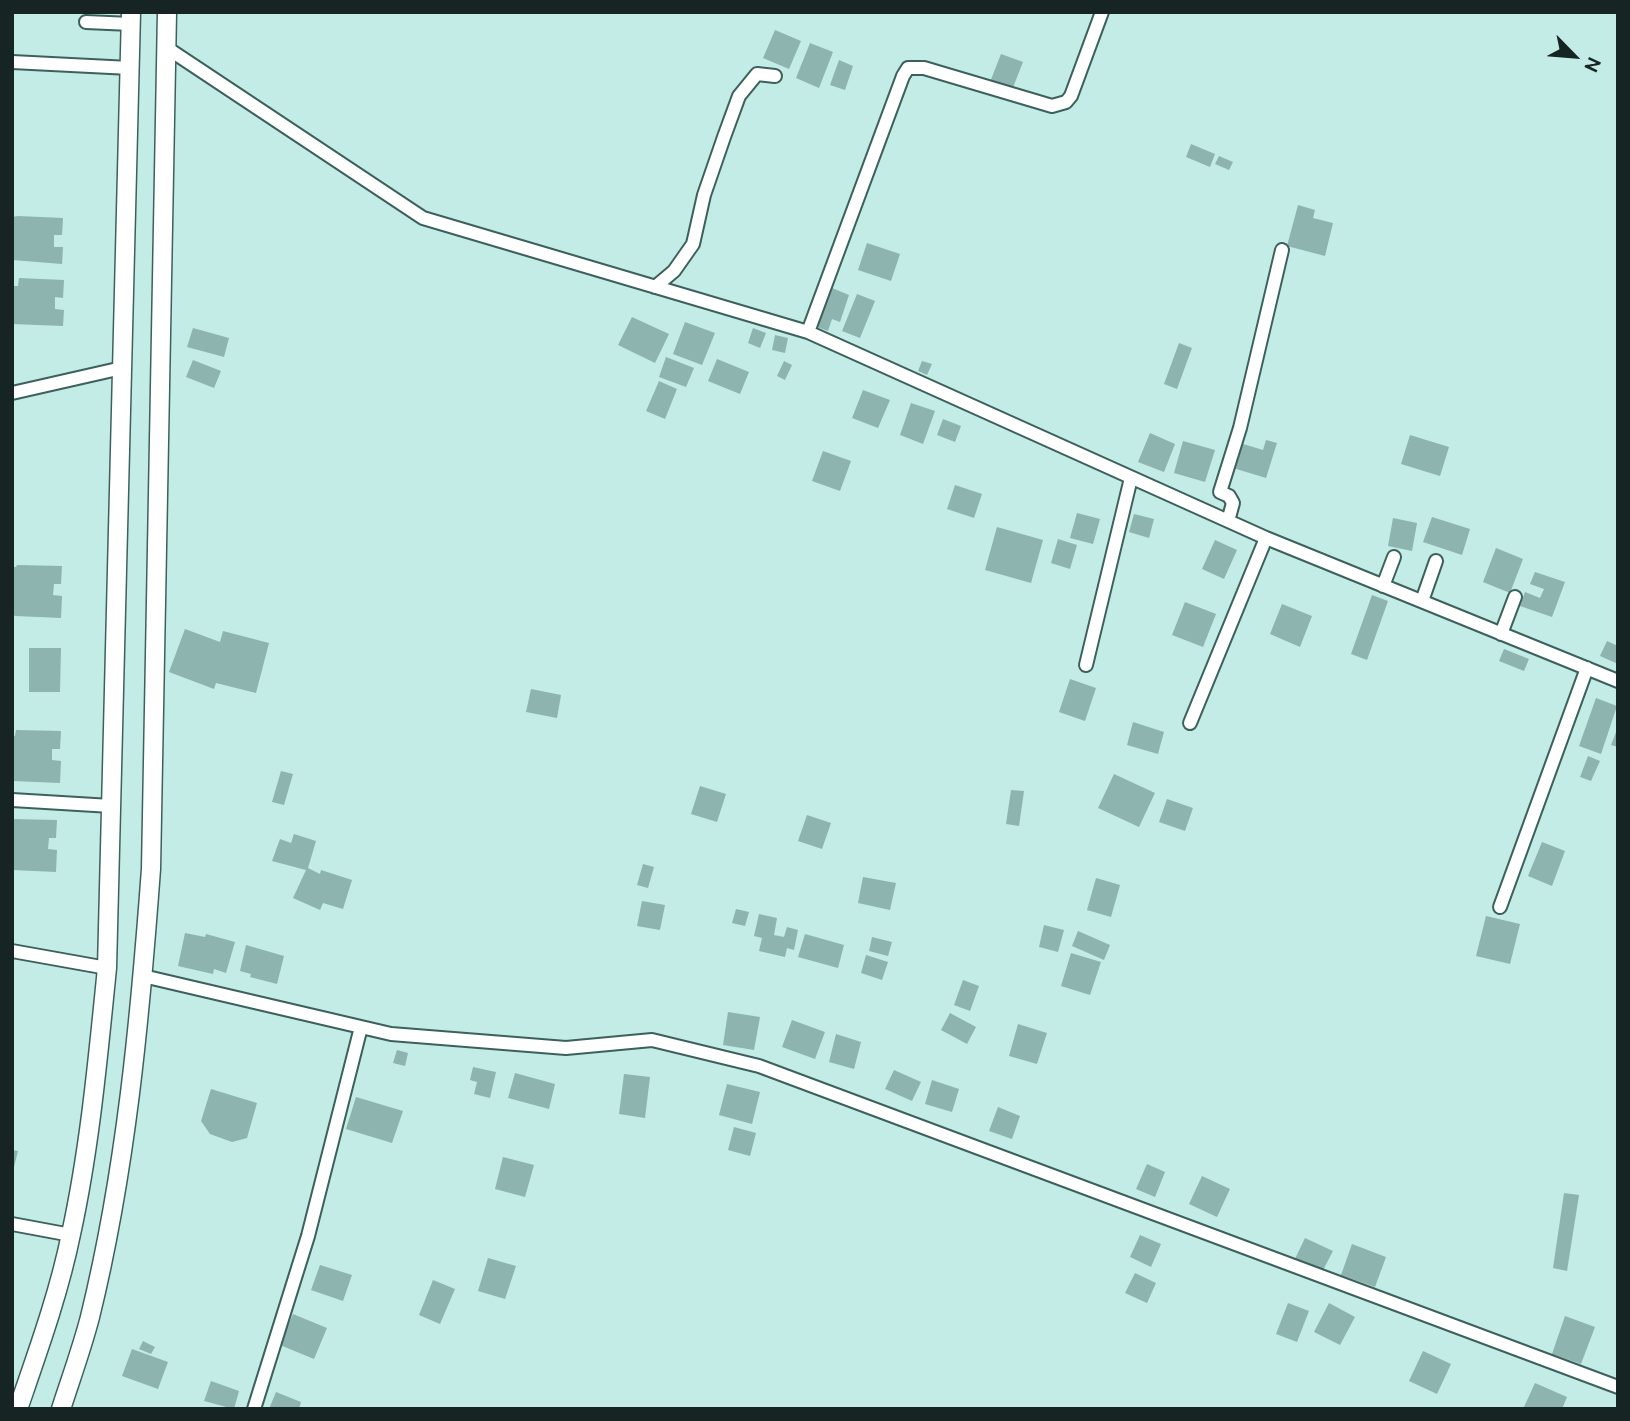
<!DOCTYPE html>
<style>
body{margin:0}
#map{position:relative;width:1630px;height:1421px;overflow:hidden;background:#c3ece6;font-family:Ubuntu,sans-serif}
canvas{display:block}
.frame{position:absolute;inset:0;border:14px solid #162523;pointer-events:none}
.north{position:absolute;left:1539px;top:21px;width:70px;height:70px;-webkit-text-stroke:5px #c3ece6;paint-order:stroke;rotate:115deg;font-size:19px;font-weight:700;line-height:28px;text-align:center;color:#162523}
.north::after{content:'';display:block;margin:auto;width:24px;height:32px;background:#162523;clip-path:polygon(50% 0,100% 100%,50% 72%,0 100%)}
</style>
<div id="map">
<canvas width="1630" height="1421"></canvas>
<div class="frame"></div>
<div class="north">N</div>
</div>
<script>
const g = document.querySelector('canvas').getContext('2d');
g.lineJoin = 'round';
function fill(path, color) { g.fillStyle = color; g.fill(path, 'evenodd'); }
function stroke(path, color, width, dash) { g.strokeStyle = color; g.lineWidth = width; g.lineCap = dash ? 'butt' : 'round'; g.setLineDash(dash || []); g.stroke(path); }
fill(new Path2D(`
 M 775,30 L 801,41 L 789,69 L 763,58 Z
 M 810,43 L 833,52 L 819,88 L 796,78 Z
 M 1001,54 L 1023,62 L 1012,90 L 990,82 Z
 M 839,60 L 853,66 L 845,90 L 830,85 Z
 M 1191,144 L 1215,154 L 1210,167 L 1186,157 Z
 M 1219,156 L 1233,162 L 1229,170 L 1215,164 Z
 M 1298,205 L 1315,210 L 1313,218 L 1333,223 L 1325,256 L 1287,246 Z
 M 18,216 L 63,218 L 62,235 L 54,235 L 54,247 L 63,247 L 62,264 L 12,260 L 12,217 Z
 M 867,243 L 900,254 L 891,281 L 858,270 Z
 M 19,278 L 64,280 L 63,298 L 55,297 L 55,309 L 64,310 L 63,326 L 12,324 L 12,286 L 18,286 Z
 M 832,288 L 849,295 L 840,322 L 832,319 L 828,331 L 817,327 Z
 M 857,294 L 875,301 L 860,338 L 842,331 Z
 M 632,317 L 669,334 L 655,363 L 618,345 Z
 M 685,322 L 715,333 L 702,365 L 673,354 Z
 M 193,328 L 229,338 L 224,357 L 187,347 Z
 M 753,328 L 766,333 L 760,348 L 748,343 Z
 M 775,335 L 788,338 L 785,353 L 772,350 Z
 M 1179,343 L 1192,348 L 1177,389 L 1164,384 Z
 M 666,357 L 694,368 L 686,387 L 659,377 Z
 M 717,359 L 749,372 L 740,394 L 708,381 Z
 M 193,360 L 221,371 L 214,388 L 186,377 Z
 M 784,361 L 792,365 L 785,380 L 777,376 Z
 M 922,361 L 932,364 L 927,375 L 918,371 Z
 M 659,381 L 677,389 L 665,419 L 646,411 Z
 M 863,390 L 890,400 L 878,428 L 852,418 Z
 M 911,403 L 935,411 L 923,444 L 900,435 Z
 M 943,419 L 961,426 L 955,442 L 937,435 Z
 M 1150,433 L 1175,444 L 1164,472 L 1138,462 Z
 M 1410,435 L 1449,447 L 1440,476 L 1401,464 Z
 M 1266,440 L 1277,443 L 1266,478 L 1233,468 L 1240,443 L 1263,450 Z
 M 1183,441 L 1215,450 L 1205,482 L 1174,473 Z
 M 823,451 L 851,461 L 840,491 L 812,481 Z
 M 955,485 L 982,494 L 974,518 L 947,509 Z
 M 1077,513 L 1100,519 L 1093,544 L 1070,538 Z
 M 1134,514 L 1154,519 L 1149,538 L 1129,532 Z
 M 1432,517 L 1470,529 L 1462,555 L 1423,542 Z
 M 1393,518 L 1417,523 L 1412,551 L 1388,546 Z
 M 997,527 L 1043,540 L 1031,583 L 985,570 Z
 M 1058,539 L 1077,545 L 1070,569 L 1051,563 Z
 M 1215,540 L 1237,550 L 1224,579 L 1202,569 Z
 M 1496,548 L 1523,559 L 1510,593 L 1483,582 Z
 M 17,565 L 62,566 L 61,584 L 54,584 L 53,595 L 62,596 L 61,618 L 15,616 L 12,614 L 12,567 L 16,567 Z
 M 1535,572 L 1565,582 L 1552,617 L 1520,606 L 1525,592 L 1540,598 L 1544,589 L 1530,584 Z
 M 1372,595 L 1388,601 L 1367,660 L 1351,654 Z
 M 1185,602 L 1216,614 L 1203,647 L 1172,635 Z
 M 1282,604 L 1312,616 L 1300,647 L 1270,634 Z
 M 185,629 L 220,642 L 223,631 L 269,643 L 256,693 L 216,683 L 214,689 L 169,672 Z
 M 1607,641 L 1618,646 L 1618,664 L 1600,656 Z
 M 29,648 L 61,648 L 60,692 L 29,692 Z
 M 1504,649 L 1529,659 L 1524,671 L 1499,661 Z
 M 1070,679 L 1096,688 L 1085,721 L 1059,712 Z
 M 531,689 L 561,695 L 557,718 L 526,712 Z
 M 1596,698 L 1617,706 L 1601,754 L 1579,746 Z
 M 1133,722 L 1164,732 L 1158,754 L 1127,745 Z
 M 1618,727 L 1618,747 L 1611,745 Z
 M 16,730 L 61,731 L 60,749 L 52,749 L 52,760 L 61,761 L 60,783 L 13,781 L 12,735 L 15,736 Z
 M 1588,756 L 1600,761 L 1591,781 L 1580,777 Z
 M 281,771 L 293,774 L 284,805 L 272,802 Z
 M 1114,774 L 1155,793 L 1139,827 L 1098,808 Z
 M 700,786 L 726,794 L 717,822 L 691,814 Z
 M 1011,790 L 1024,791 L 1019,826 L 1006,824 Z
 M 1167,799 L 1193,808 L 1185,831 L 1159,822 Z
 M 807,815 L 831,823 L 822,849 L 798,841 Z
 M 12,819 L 57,820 L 56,838 L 49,838 L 48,849 L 57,850 L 56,872 L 12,870 Z
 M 294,834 L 316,841 L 308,868 L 320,874 L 321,870 L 352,880 L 343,909 L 323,903 L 320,910 L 293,898 L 306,870 L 272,861 L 280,839 L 291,843 Z
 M 1542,842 L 1565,851 L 1552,886 L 1528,876 Z
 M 643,864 L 654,867 L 648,888 L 637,885 Z
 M 863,877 L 896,883 L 890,910 L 858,903 Z
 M 1096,878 L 1120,885 L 1111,917 L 1087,910 Z
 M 642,901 L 665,905 L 660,930 L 637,926 Z
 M 736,909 L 749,912 L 745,926 L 732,923 Z
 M 759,914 L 777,918 L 774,935 L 784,937 L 787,927 L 798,930 L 794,950 L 787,948 L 785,957 L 759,951 L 762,938 L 754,936 Z
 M 1486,916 L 1520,924 L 1510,964 L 1476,956 Z
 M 1044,925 L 1064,930 L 1058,952 L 1039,947 Z
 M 1078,931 L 1110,945 L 1104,960 L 1072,946 Z
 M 185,933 L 205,937 L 206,934 L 235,942 L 226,973 L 214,969 L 213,974 L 178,966 Z
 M 805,934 L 844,945 L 838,968 L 798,957 Z
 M 872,937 L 892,942 L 888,956 L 869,951 Z
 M 246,945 L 284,956 L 277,984 L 250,977 L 251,974 L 240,971 Z
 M 1071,953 L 1101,962 L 1090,995 L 1061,986 Z
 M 866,955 L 888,962 L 882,980 L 861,973 Z
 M 963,980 L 979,986 L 970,1011 L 954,1005 Z
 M 728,1012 L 760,1017 L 754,1050 L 723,1045 Z
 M 950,1013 L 976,1027 L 967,1044 L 941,1030 Z
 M 792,1020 L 825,1032 L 815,1059 L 782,1047 Z
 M 1018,1024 L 1047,1033 L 1037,1064 L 1009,1056 Z
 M 836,1034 L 861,1042 L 854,1069 L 829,1062 Z
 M 397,1050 L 408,1053 L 405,1066 L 393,1063 Z
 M 473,1067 L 496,1072 L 490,1098 L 474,1094 L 477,1082 L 470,1080 Z
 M 894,1070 L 921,1082 L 912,1101 L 885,1089 Z
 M 515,1073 L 555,1084 L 549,1109 L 508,1098 Z
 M 624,1074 L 650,1077 L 645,1118 L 619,1114 Z
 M 932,1080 L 959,1089 L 952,1112 L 925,1104 Z
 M 727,1084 L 760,1092 L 752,1124 L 719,1115 Z
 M 211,1089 L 257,1103 L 247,1138 L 232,1142 L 210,1134 L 201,1121 Z
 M 356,1097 L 403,1111 L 392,1143 L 346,1129 Z
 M 998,1107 L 1020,1116 L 1012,1139 L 989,1131 Z
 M 734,1127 L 756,1133 L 750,1156 L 728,1150 Z
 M 12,1150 L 18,1151 L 13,1171 L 12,1170 Z
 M 503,1157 L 534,1165 L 525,1197 L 495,1189 Z
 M 1147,1164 L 1165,1172 L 1155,1197 L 1136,1189 Z
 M 1202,1176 L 1230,1189 L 1217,1217 L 1189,1204 Z
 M 1564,1193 L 1579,1195 L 1567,1271 L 1553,1268 Z
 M 1140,1235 L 1161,1244 L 1151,1267 L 1130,1257 Z
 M 1305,1238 L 1333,1251 L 1321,1274 L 1294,1261 Z
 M 1352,1244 L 1386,1257 L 1375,1287 L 1341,1275 Z
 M 488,1258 L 516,1266 L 505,1299 L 478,1291 Z
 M 320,1265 L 352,1275 L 343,1301 L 311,1290 Z
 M 1135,1273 L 1156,1283 L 1147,1303 L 1125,1293 Z
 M 433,1280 L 455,1289 L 440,1324 L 419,1315 Z
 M 1288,1303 L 1309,1311 L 1297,1342 L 1276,1334 Z
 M 1329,1303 L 1355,1317 L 1340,1345 L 1314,1332 Z
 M 293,1314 L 327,1328 L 314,1359 L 280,1345 Z
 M 1565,1316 L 1595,1327 L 1581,1364 L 1552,1354 Z
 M 143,1341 L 155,1347 L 151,1354 L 139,1349 Z
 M 132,1349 L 168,1362 L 158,1389 L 122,1376 Z
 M 1423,1351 L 1451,1364 L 1437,1394 L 1409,1381 Z
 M 211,1381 L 239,1391 L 234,1409 L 204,1401 Z
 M 1535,1383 L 1567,1397 L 1562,1409 L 1524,1407 Z
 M 276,1392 L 301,1402 L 299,1409 L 269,1409 Z`), '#8db4ae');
const minor = new Path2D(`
 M 86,22 L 131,24
 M 167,48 L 423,218 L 808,332 L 1266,538 L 1618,681
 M 12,62 L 130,68
 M 655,287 L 674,271 L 693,244 L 704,195 L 724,137 L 739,96 L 757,74 L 775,76
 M 808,332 L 903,76 L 908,68 L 924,68 L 1052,106 L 1066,102 L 1071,96 L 1102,12
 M 12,393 L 122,368
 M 1228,521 L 1233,503 L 1229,496 L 1220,492 L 1240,428 L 1282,250
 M 1383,586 L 1394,557
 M 1422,601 L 1436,561
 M 1501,634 L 1515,597
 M 1086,665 L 1131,478
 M 1190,723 L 1266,538
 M 12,800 L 111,806
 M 1500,907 L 1587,668
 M 12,951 L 107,968
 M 143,976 L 391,1034 L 566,1048 L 652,1040 L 759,1066 L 1618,1387
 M 12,1224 L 71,1235
 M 254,1409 L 308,1236 L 361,1027`);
const secondary = new Path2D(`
 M 18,1409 C 38,1351 59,1293 71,1234 C 90,1147 98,1057 107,968 L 131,12
 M 61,1409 C 71,1378 82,1348 90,1317 C 126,1170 140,1019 151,869 L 167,12`);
stroke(minor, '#3c615c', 16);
stroke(secondary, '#3c615c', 21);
stroke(minor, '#fff', 12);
stroke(secondary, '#fff', 18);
</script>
